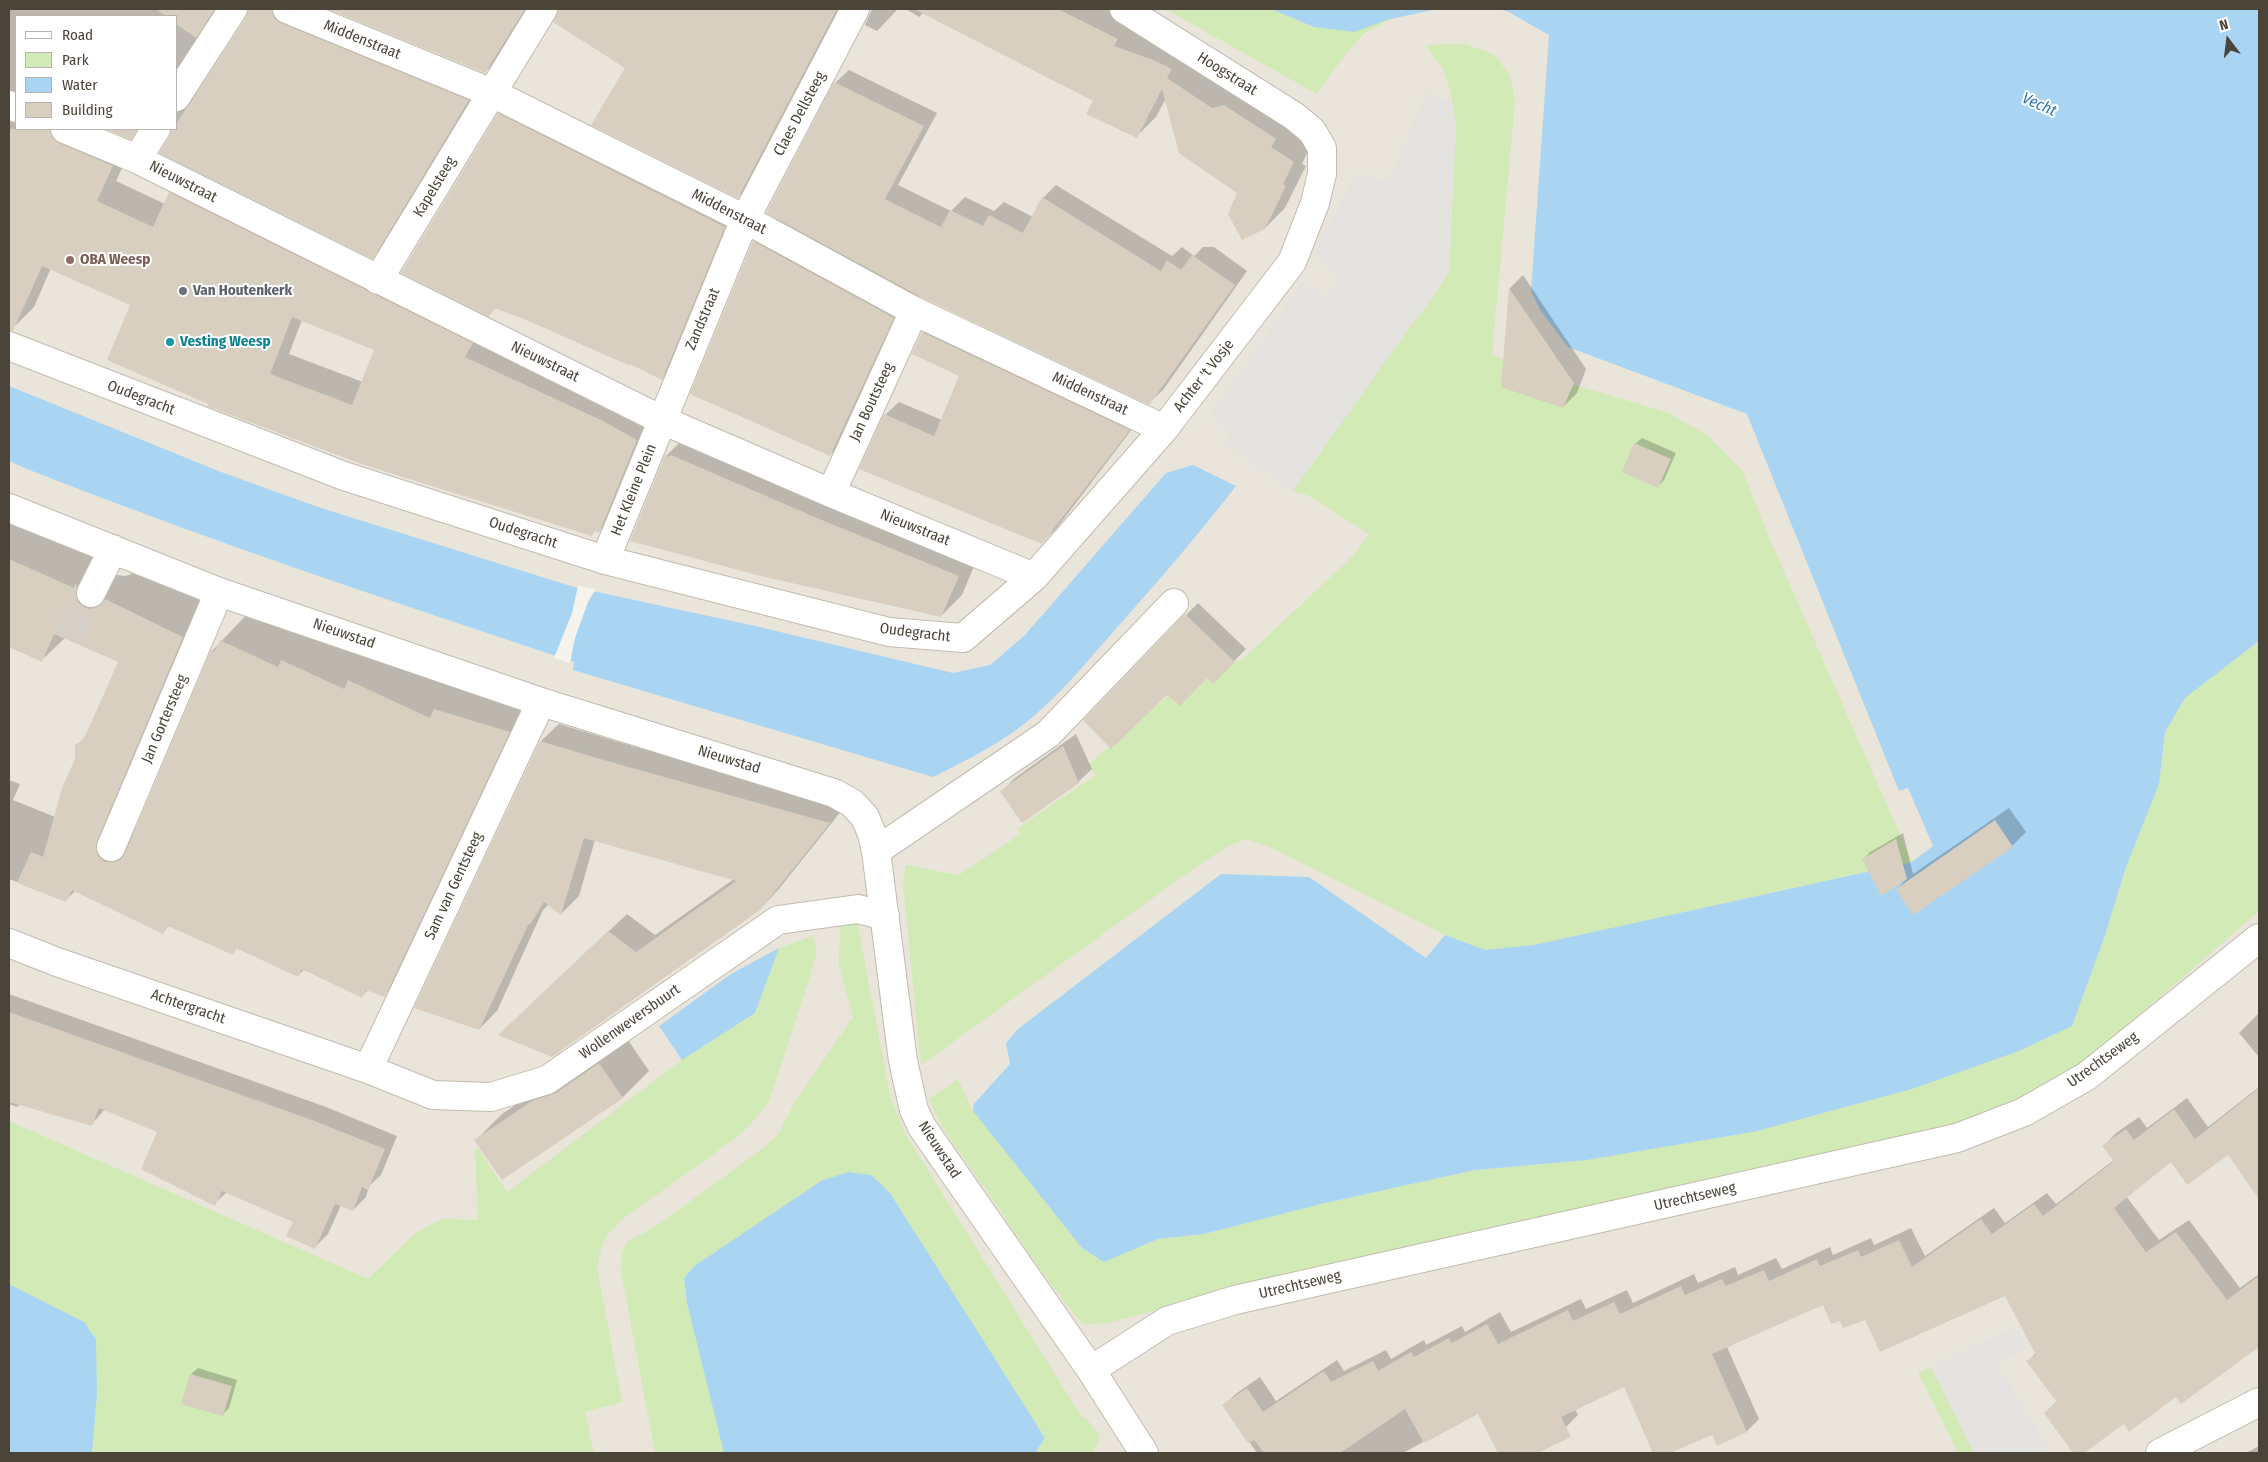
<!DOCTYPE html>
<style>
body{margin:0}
#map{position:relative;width:2268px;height:1462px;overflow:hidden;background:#f6f3ec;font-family:"Fira Sans Condensed",sans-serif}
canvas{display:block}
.frame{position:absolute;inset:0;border:10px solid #4b4439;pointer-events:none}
.legend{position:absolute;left:15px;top:15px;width:162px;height:115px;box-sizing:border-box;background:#fff;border:1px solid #b7b4b0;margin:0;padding:6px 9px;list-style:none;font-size:15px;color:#4b4439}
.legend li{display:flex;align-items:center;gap:10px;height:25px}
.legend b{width:25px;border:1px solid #b7b4b0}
.north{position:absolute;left:2203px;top:15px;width:50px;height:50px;-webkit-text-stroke:4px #fff;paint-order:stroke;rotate:345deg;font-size:14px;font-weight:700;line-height:20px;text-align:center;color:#4b4439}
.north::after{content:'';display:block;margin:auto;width:18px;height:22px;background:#4b4439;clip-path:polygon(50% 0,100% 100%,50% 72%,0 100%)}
</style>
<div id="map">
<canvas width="2268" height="1462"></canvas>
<div class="frame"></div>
<ul class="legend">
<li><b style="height:6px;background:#fff"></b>Road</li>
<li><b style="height:14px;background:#d2eab5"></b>Park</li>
<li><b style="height:14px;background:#a9d4f2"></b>Water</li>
<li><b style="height:14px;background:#d8cfc1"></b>Building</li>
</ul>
<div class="north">N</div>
</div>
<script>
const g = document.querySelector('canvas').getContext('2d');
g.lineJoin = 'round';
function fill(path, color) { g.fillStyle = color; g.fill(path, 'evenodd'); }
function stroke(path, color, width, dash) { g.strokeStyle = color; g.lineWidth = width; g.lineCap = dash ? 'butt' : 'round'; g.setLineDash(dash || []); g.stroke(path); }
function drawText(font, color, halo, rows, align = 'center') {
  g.font = font + ' "Fira Sans Condensed",sans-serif'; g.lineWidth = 4; g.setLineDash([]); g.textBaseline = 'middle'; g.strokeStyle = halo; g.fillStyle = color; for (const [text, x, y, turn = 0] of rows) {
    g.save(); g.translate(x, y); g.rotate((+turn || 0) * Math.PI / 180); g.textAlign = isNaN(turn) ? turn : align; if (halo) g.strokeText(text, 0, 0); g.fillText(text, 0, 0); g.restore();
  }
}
fill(new Path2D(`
 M 9,9 L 1985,9 L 2259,354 L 2259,1453 L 9,1453 ZM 16,16 L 176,16 L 176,129 L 16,129 Z`), '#eae5da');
fill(new Path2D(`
 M 1165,9 L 1271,9 L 1314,27 L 1393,18 L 1365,33 L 1347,52 L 1317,94 Z
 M 1466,44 L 1495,55 L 1510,76 L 1515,102 L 1492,354 L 1515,367 L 1669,413 L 1708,436 L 1743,472 L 1771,542 L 1912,862 L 1534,945 L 1485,950 L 1445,935 L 1270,847 L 1244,839 L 1223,849 L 1200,864 L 921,1065 L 903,885 L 906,865 L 959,875 L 1021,834 L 1018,828 L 1096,775 L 1088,765 L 1143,716 L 1214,661 L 1241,661 L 1354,555 L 1369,534 L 1310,496 L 1293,491 L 1401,339 L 1432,299 L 1449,272 L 1456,124 L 1450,90 L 1443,69 L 1425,45 Z
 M 2259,641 L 2259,911 L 2106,1044 L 2045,1087 L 1957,1129 L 1287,1276 L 1107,1323 L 1083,1324 C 1046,1282 1016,1233 984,1187 C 965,1159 941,1131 929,1099 L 958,1079 L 973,1111 L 1082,1248 L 1104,1262 L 1158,1239 L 1204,1234 L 1321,1204 L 1475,1170 L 1587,1160 L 1753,1132 L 1912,1089 L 2019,1051 L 2072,1026 L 2104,938 L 2126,867 L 2159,784 L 2165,732 L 2186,697 Z
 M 857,920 L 890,1097 L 906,1135 L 1081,1416 L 1087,1419 L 1100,1437 L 1092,1453 L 1035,1453 L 1045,1438 L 890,1193 L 821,1181 L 693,1267 L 684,1279 L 687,1303 L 724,1453 L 655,1453 L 621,1271 L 622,1252 L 627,1242 L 658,1225 L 762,1149 L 778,1135 L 795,1102 L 853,1017 L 838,962 L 841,934 L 839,927 Z
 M 813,936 L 817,951 L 811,973 L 769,1101 L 751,1124 L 737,1137 L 623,1219 L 608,1234 L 602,1245 L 597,1267 L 622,1402 L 585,1412 L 594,1453 L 92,1453 L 97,1394 L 84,1322 L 9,1284 L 9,1121 L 368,1279 L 416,1233 L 441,1219 L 478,1220 L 475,1150 L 478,1148 L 507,1192 L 682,1060 L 755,1013 L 779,948 Z
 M 1931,1367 L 1974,1453 L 1958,1453 L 1918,1373 Z`), '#d2eab5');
fill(new Path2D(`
 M 1428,91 L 1452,103 L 1456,124 L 1449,272 L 1293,491 L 1223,443 L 1232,431 L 1210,416 L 1302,282 L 1325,298 L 1336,285 L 1339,279 L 1313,254 L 1358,171 L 1387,183 Z
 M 2015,1326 L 2027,1348 L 1997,1363 L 2051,1453 L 1974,1453 L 1931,1367 Z`), '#e5e3e0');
fill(new Path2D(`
 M 1271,9 L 1437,9 L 1386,20 L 1355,32 L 1314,27 Z
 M 1494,9 L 2259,9 L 2259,641 L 2186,697 L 2165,732 L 2159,784 L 2126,867 L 2104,938 L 2072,1026 L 2019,1051 L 1912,1089 L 1753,1132 L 1587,1160 L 1475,1170 L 1321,1204 L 1204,1234 L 1158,1239 L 1104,1262 L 1082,1248 L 973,1111 L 974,1104 L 1010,1064 L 1006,1043 L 1018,1029 L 1221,874 L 1309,877 L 1426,958 L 1445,935 L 1485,950 L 1534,945 L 1912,862 L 1933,846 L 1908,788 L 1899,791 L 1747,414 L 1568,347 L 1540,310 L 1531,291 L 1549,35 L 1507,11 Z
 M 9,386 L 221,472 L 318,507 L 574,587 L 755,626 L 953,673 L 990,665 L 1025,635 L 1166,473 L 1193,465 L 1236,486 C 1197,536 1156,584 1114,631 C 1089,659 1065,689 1036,714 C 1006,741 969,759 933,777 L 573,670 L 574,662 C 390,601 207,540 27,469 L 9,461 Z
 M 779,948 L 755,1013 L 682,1060 L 659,1026 L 731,974 Z
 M 848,1172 L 871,1175 L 890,1193 L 1045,1438 L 1035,1453 L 724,1453 L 687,1303 L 684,1279 L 693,1267 L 821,1181 Z
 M 9,1284 L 84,1322 L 96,1339 L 97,1394 L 92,1453 L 9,1453 Z`), '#a9d4f2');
fill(new Path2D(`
 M 578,586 L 596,589 L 588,602 L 575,638 L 570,663 L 554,658 L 572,613 Z`), '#f6f3ec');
fill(new Path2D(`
 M 9,9 L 220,9 L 188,91 L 196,93 L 199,93 L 247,18 L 250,9 L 313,9 L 488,80 L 392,237 L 372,257 L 173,130 L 176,129 L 176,16 L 16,16 L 16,91 L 15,90 L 16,129 L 91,129 L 132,146 L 116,181 L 165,204 L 170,193 L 190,173 L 657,420 L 619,511 L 599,531 L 596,530 L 592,534 L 362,463 L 131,304 L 51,268 L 34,307 L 14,327 L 9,324 ZM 302,320 L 375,349 L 363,382 L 289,354 Z
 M 331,9 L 532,9 L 505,52 L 485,72 Z
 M 560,9 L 846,9 L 758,177 L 738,197 L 627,68 L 555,21 Z
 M 872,9 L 898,9 L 877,31 L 865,25 Z
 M 906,9 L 1116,9 L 1313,141 L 1302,164 L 1306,166 L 1285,208 L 1265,228 L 1166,98 L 1156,117 L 1136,137 L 1094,100 L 924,12 L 919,17 Z
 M 849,70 L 937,113 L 898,185 L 951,211 L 965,197 L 994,211 L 1004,202 L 1033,217 L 1043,198 L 1056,185 L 1172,256 L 1182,247 L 1194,256 L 1203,247 L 1214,247 L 1247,271 L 1163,390 L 1149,403 L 919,295 L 859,426 L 830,455 L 754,242 L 778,218 L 835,83 Z
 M 513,100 L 739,212 L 676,364 L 662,379 L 630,362 L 496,307 L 489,315 L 499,114 Z
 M 1523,275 L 1586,369 L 1577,393 L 1563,407 L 1502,386 L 1510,288 Z
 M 936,319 L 1142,416 L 1056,529 L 1042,542 L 885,415 L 899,402 L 942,420 L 961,376 L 923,333 Z
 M 687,435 L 979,554 L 962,595 L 941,616 L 845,595 L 631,540 L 666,456 Z
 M 1642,438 L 1676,453 L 1664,480 L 1658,486 L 1635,444 Z
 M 9,514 L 106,555 L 110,568 L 117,575 L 125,576 L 132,574 L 139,568 L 215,604 L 131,823 L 137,828 L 212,651 L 253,608 L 541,700 L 417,963 L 384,995 L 369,989 L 362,996 L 305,969 L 298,975 L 238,947 L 232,953 L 170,925 L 163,932 L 75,891 L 66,900 L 9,879 L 9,780 L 20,784 L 13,800 L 55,817 L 76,759 L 77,746 L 86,736 L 120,662 L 65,638 L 42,660 L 9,645 Z
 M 1198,603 L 1246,649 L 1213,682 L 1186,615 Z
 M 559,724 L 625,744 L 846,805 L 778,890 L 760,909 L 517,1018 L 627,914 L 655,935 L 734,879 L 595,840 L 579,896 L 561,914 L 549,904 L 543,910 L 497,1011 L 479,1029 L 541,741 Z
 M 1076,734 L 1092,769 L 1078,782 L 1002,791 L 1015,778 Z
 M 2009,808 L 2026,832 L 2012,846 L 1914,913 L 1897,889 L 1907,878 L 1882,894 L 1864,859 L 1870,852 L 1903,833 L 1913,874 Z
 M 9,994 L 326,1107 L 397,1136 L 381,1175 L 369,1186 L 366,1197 L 353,1210 L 341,1205 L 328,1234 L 315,1247 L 294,1221 L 227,1192 L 214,1204 L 158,1131 L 105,1109 L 91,1125 L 20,1104 L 17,1107 L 9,1104 Z
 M 2259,1013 L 2259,1057 L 2239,1033 Z
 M 626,1037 L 649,1071 L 623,1097 L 502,1178 L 476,1140 L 502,1114 L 560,1075 Z
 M 2259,1087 L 2259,1185 L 2254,1189 L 2229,1153 L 2171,1161 L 2126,1196 L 2159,1240 L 2189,1220 L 2240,1288 L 2259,1274 L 2259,1345 L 2181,1402 L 2176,1396 L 2124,1423 L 2082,1453 L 2075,1453 L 2045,1413 L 2057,1401 L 2028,1361 L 2036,1353 L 2005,1295 L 1866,1318 L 1840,1319 L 1824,1303 L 1727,1347 L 1759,1419 L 1747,1431 L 1718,1445 L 1713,1434 L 1667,1453 L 1653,1453 L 1625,1386 L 1575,1409 L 1578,1415 L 1566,1427 L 1523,1453 L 1500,1453 L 1478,1412 L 1403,1453 L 1257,1453 L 1224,1405 L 1237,1393 L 1260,1377 L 1276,1401 L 1337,1360 L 1344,1371 L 1386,1350 L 1391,1359 L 1424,1340 L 1426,1345 L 1462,1326 L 1465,1332 L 1500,1312 L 1511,1332 L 1581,1299 L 1586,1309 L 1627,1290 L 1633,1303 L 1694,1274 L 1698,1283 L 1735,1267 L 1738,1275 L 1776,1258 L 1782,1269 L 1830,1247 L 1833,1255 L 1871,1238 L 1874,1245 L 1911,1228 L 1925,1256 L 1994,1208 L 2005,1223 L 2047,1193 L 2056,1204 L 2114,1160 L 2104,1146 L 2116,1133 L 2139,1117 L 2147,1128 L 2187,1098 L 2208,1127 Z
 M 198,1368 L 237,1380 L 229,1408 L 222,1415 L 183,1403 L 191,1374 Z
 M 2259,1446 L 2259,1453 L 2246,1453 Z`), '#0003');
fill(new Path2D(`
 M 156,9 L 215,9 L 196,38 L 176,24 L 176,16 L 166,16 Z
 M 248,9 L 272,9 L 274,18 L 281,23 L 469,100 L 373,259 L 159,153 L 169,137 L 171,129 L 176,129 L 176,124 L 246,18 Z
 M 328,9 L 525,9 L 485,73 Z
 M 559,9 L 837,9 L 738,198 L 591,125 L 625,68 L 553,22 Z
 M 914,9 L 1058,9 L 1118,39 L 1114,46 L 1153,60 L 1172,69 L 1167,78 L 1212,108 L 1224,105 L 1276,139 L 1271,147 L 1294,162 L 1283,184 L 1286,186 L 1265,229 L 1242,240 L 1228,214 L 1237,193 L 1179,153 L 1162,89 L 1137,138 L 1086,114 L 1093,101 Z
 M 834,82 L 924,126 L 885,199 L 941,227 L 950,210 L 983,226 L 989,215 L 1023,233 L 1042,197 L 1161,271 L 1167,260 L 1181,270 L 1192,255 L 1235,285 L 1149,405 L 921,297 L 766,213 Z
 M 498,113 L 725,227 L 662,380 L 630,364 L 628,365 L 524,319 L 494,308 L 489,317 L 401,273 Z
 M 9,129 L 50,129 L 52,138 L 59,143 L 113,166 L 97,201 L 153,227 L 169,192 L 473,343 L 465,357 L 605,422 L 637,440 L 599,533 L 594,531 L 592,536 L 361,464 L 207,406 L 208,404 L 107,360 L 130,305 L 42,266 L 13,331 L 9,331 ZM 292,317 L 374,350 L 352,405 L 270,374 Z
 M 105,129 L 138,129 L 131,140 Z
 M 753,241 L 894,318 L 830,456 L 690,394 Z
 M 1509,288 L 1574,383 L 1563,408 L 1501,387 Z
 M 922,332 L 1130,430 L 1042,544 L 859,469 L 884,414 L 934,436 L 959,376 L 912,354 Z
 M 1634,443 L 1671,459 L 1658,488 L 1622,472 Z
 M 665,455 L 669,457 L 671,455 L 817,518 L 959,576 L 941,617 L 761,576 L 630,541 Z
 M 9,559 L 74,588 L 75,584 L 77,586 L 76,594 L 78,602 L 84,607 L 91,609 L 99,606 L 105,599 L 183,637 L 97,841 L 96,848 L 98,856 L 105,862 L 113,862 L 120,860 L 125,853 L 211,650 L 214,652 L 220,640 L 278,667 L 281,660 L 344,689 L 348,680 L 430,718 L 434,709 L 510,732 L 385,997 L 366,990 L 362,998 L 302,969 L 298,977 L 236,948 L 233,955 L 168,926 L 163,934 L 72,890 L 66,902 L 17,883 L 31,852 L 43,857 L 62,788 L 75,759 L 75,745 L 84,739 L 118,662 L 54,634 L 42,662 L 9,647 Z
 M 1185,614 L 1235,662 L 1213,684 L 1207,678 L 1180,706 L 1167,695 L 1111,749 L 1083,720 Z
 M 540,741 L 607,761 L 830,823 L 760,910 L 552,1057 L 498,1035 L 608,931 L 636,952 L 736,881 L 584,838 L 561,915 L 544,902 L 531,923 L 528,925 L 479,1030 L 414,1008 Z
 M 1063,746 L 1079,783 L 1022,823 L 1000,791 Z
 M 1995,820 L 2013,847 L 1913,915 L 1896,889 Z
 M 1896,839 L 1907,879 L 1881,896 L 1862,859 Z
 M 9,1012 L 312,1120 L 385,1149 L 368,1190 L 362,1187 L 353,1211 L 335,1204 L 315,1249 L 286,1236 L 293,1222 L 222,1191 L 215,1206 L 141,1169 L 157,1132 L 99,1108 L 92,1126 L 9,1102 Z
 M 599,1063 L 623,1098 L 502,1180 L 474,1140 L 532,1101 L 556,1093 Z
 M 2259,1088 L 2259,1199 L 2228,1155 L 2187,1185 L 2171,1162 L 2114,1208 L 2146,1252 L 2176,1232 L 2227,1300 L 2259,1276 L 2259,1347 L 2181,1404 L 2176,1397 L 2129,1432 L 2124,1424 L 2084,1453 L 2073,1453 L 2044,1413 L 2057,1402 L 2026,1361 L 2036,1355 L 2005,1296 L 1880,1352 L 1865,1320 L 1843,1328 L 1840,1321 L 1831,1324 L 1823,1305 L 1712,1354 L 1747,1432 L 1717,1446 L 1712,1435 L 1670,1453 L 1653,1453 L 1624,1387 L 1561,1417 L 1571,1437 L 1538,1453 L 1498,1453 L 1478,1414 L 1424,1443 L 1405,1409 L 1340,1453 L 1264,1453 L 1254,1440 L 1248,1443 L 1222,1405 L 1247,1388 L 1263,1412 L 1324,1371 L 1331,1382 L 1373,1361 L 1378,1371 L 1411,1352 L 1414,1357 L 1449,1338 L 1452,1343 L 1487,1324 L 1498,1344 L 1568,1310 L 1573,1321 L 1614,1302 L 1620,1314 L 1681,1286 L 1685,1295 L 1722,1279 L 1726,1286 L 1764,1270 L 1769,1281 L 1817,1259 L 1820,1266 L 1858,1250 L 1861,1257 L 1899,1240 L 1912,1267 L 1981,1219 L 1992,1234 L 2034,1204 L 2043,1216 L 2114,1161 L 2102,1146 L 2126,1129 L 2134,1140 L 2174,1109 L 2195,1139 Z
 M 190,1374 L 232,1386 L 223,1416 L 181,1404 Z`), '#d8cfc1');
stroke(new Path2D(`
 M 67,638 L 91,593`), '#d4d0c8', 28, [28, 14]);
const minor = new Path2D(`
 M 287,9 L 492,93 L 745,219 L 914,311 L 1164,429
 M 176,97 L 233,9
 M 9,105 L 16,108
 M 65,129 L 137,159 L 662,420 L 831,493 L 1034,577
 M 137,159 L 156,129
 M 378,280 L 543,9
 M 9,346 L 344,476 L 605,560 L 889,632 L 963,638 L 1034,577 L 1164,429 L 1292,262 L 1315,203 L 1322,174 L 1322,148 L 1312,131 L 1294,116 L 1124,9
 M 831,493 L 914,311
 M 9,508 L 219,592 L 541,702 L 834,793 L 852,803 L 865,817 L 872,834 L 876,851 L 903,1061 L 914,1110 L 922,1127 L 1091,1370 L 1144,1453
 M 605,560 L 745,219 L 855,9
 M 91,593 L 113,549
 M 111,847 L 219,592
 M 876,851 L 1048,734 L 1174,603
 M 9,943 L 57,962 L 368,1069 L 433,1095 L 491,1097 L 547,1080 L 778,920 L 858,909 L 885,916
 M 368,1069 L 541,702
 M 1091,1370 L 1167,1321 L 1235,1300 L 1957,1138 L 2024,1112 L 2087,1076 L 2259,938
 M 2160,1453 L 2259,1402`);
stroke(minor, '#c2bbae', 30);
stroke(minor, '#fff', 28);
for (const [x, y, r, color] of [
 [70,260,5,"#8d6e63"],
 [183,291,5,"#6b7280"],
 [170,342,5,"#0f9aa8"]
]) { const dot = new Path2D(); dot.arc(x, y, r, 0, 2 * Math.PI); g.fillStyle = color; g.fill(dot); stroke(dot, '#fff', 2); }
drawText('15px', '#4b4439', '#fff', [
 ["Middenstraat",362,40,22],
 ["Hoogstraat",1227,74,32],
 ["Claes Dellsteeg",800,114,-62],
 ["Nieuwstraat",183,182,27],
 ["Kapelsteeg",435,187,-59],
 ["Middenstraat",729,212,27],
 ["Zandstraat",703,319,-67],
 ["Nieuwstraat",545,362,26],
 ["Achter 't Vosje",1204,376,-52],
 ["Middenstraat",1090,394,25],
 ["Oudegracht",141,398,21],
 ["Jan Boutsteeg",872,402,-65],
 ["Het Kleine Plein",634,490,-68],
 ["Nieuwstraat",915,528,22],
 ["Oudegracht",523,533,18],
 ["Oudegracht",915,633,7],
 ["Nieuwstad",344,634,19],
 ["Jan Gortersteeg",165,719,-67],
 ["Nieuwstad",729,760,17],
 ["Sam van Gentsteeg",454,886,-65],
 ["Achtergracht",188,1007,19],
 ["Wollenweversbuurt",630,1022,-35],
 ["Utrechtseweg",2103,1060,-36],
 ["Nieuwstad",939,1150,57],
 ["Utrechtseweg",1695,1197,-13],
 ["Utrechtseweg",1300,1285,-13]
]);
drawText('bold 15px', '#785e54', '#fff', [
 ["OBA Weesp",80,260]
], 'left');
drawText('bold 15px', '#5b616d', '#fff', [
 ["Van Houtenkerk",193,291]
], 'left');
drawText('bold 15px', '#0d838f', '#fff', [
 ["Vesting Weesp",180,342]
], 'left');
drawText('italic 16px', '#2e7ab2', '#fff', [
 ["Vecht",2039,105,24]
]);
</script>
